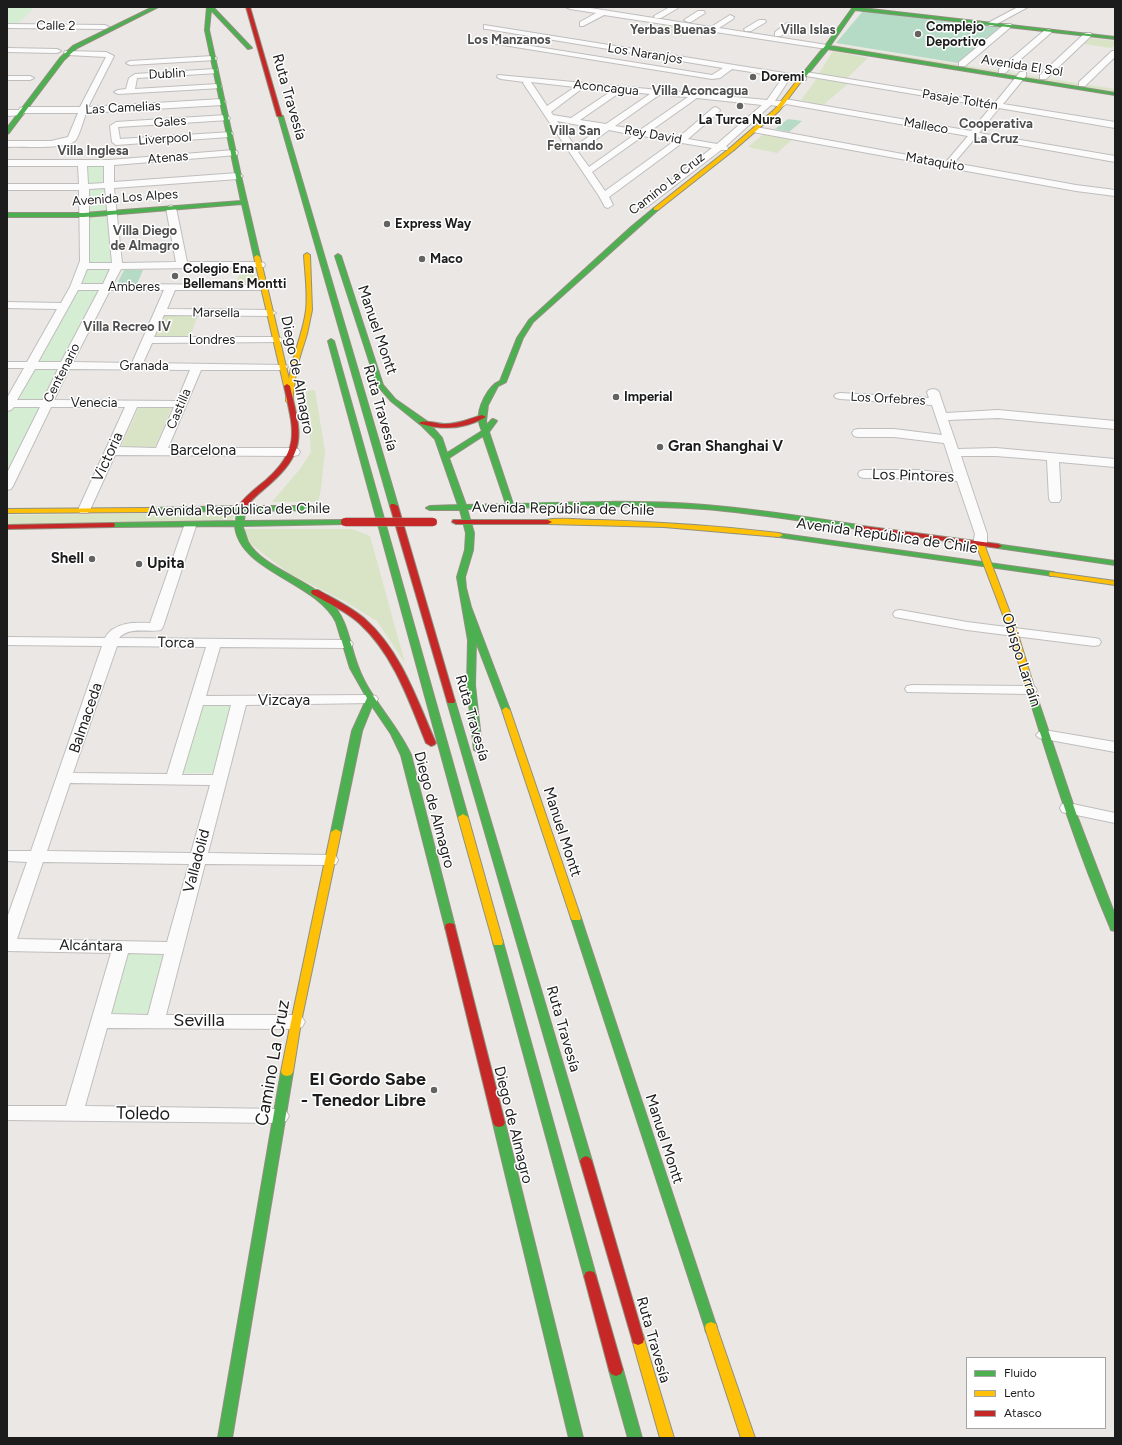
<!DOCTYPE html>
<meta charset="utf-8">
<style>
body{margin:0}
#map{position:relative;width:1122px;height:1445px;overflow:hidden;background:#eae7e4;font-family:Figtree,sans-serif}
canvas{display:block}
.frame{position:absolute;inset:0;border:8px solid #1c1c1c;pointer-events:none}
.legend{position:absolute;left:966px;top:1357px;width:140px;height:72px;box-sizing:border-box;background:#fff;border:1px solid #a4a4a4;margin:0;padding:5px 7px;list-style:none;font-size:12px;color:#1c1c1c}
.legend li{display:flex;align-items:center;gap:8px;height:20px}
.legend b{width:20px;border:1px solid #a4a4a4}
</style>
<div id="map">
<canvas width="1122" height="1445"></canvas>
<div class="frame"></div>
<ul class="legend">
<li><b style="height:5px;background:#4caf50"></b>Fluido</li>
<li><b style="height:5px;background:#ffc107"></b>Lento</li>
<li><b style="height:5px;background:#c62828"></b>Atasco</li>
</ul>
</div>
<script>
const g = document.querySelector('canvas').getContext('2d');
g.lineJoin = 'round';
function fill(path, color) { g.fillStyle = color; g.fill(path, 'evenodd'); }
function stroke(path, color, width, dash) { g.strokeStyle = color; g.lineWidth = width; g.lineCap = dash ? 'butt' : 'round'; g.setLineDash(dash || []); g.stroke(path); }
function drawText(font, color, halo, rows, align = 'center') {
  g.font = font + ' Figtree,sans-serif'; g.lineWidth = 3; g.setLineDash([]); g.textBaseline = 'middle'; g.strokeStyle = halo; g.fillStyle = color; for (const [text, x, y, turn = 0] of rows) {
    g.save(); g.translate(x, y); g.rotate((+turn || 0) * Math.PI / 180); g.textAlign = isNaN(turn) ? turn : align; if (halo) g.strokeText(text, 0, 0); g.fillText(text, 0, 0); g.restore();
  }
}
fill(new Path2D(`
 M 664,25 L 693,29 L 682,36 L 653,32 Z
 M 1091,38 L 1115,41 L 1115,45 L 1111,48 L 1084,44 Z
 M 834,45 L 1115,89 L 1115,94 L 832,47 Z
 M 833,51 L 868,58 L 846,79 L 818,75 Z
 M 818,77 L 849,83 L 823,105 L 801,100 Z
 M 765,133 L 793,139 L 777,153 L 748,147 Z
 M 242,267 L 252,267 L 258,286 L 235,286 Z
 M 164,315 L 198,315 L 190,337 L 154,337 Z
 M 315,390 L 325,451 L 321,489 L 318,502 L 272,502 L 300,469 L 311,452 L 306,391 Z
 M 139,407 L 172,407 L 155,447 L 121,447 Z
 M 234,513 L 232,523 L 7,525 L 7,515 Z
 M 244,529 L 352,529 L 370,536 L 405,663 L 377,621 L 346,602 L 290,574 L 248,542 Z`), '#d9e4c6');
fill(new Path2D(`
 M 9,7 L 35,7 L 17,24 L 7,24 L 7,9 Z
 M 107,163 L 115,266 L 7,480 L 7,413 L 86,266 L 84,164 Z
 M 199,703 L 234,704 L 217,773 L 175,773 Z
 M 125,952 L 171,952 L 154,1014 L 104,1013 Z`), '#d5edd2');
fill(new Path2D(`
 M 863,11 L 1002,26 L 958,63 L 836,43 Z
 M 788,119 L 802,121 L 789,132 L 775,129 Z
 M 124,270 L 143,270 L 137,284 L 117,284 Z`), '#b5dbc7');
const street = new Path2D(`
 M 566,7 L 584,7 L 711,27 L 730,15 L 734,17 L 733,19 L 719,28 L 827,45 L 831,47 L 827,49 L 604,15 L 583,26 L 580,26 L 580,22 L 596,13 L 570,9 Z
 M 670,7 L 678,8 L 661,18 L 655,18 L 654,16 Z
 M 1018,7 L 1028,7 L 993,26 L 990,26 L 986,24 Z
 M 698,11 L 704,11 L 705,13 L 691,22 L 688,22 L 684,20 Z
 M 759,20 L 765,20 L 766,22 L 751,31 L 745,31 L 744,29 Z
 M 787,23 L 790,23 L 794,25 L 781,36 L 775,36 L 775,32 Z
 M 7,24 L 105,25 L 109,27 L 105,29 L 7,28 Z
 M 1005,24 L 1011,24 L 1012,26 L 965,66 L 959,66 L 959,62 Z
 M 484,25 L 803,76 L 803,72 L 806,72 L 995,103 L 1020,72 L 1026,72 L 1026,76 L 1003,104 L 1115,122 L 1115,128 L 999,108 L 979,133 L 1115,156 L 1115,162 L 976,137 L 954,163 L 1076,185 L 1115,190 L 1115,196 L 1076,191 L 753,132 L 752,130 L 756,127 L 946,162 L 968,136 L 786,104 L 782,107 L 771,105 L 726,146 L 728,148 L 727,150 L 721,150 L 647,207 L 644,208 L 639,205 L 712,148 L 682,143 L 609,197 L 613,205 L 608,208 L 605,207 L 599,196 L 523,83 L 524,82 L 501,79 L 497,77 L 498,75 L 767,100 L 783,77 L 732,69 L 720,78 L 712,79 L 497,44 L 494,44 L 494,40 L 712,75 L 723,68 L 487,29 L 484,29 ZM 806,76 L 991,107 L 971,131 L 785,99 L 781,101 L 775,101 L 790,78 L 806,80 ZM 531,82 L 575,87 L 547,106 ZM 584,87 L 613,90 L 571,118 L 553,115 L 551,112 ZM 622,91 L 650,94 L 606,124 L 580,120 ZM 659,95 L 688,97 L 640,130 L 615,126 ZM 697,98 L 762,105 L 717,144 L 688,139 L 719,112 L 720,110 L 716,107 L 713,108 L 679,137 L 649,132 ZM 557,121 L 600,129 L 575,146 ZM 609,130 L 634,135 L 589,167 L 578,152 ZM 643,136 L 673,142 L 605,191 L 592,172 Z
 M 1046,29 L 1049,29 L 1053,31 L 1005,73 L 999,73 L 999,69 Z
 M 1085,33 L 1091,33 L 1092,35 L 1046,79 L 1040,79 L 1040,75 Z
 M 7,48 L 57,49 L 61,51 L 57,53 L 7,52 Z
 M 65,51 L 106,52 L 114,56 L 88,107 L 222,99 L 226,102 L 222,105 L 86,113 C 84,119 79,137 75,141 C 63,150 22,146 7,147 L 7,141 L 51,141 L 68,137 L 78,113 L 24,113 L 23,115 L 7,116 L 7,110 L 19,110 L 20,108 L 23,107 L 80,107 L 106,57 L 68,55 L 64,53 Z
 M 1112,51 L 1115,51 L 1115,57 L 1085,86 L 1079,86 L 1079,82 Z
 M 213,56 L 217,58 L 216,60 L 130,65 L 126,63 L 130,61 Z
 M 215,69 L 218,69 L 218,73 L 137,78 L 135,89 L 218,84 L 222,86 L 221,88 L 118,94 L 114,92 L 118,90 L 126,89 L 129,78 L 135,74 Z
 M 7,76 L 30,76 L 34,78 L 30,80 L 7,80 Z
 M 226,115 L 230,118 L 229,120 L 118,127 L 120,139 L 232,132 L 233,134 L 229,137 L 116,145 L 112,142 L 110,126 L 116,122 Z
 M 234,150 L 237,151 L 238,153 L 237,155 L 114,165 L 114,182 L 238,173 L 243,176 L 238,179 L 114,188 L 122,263 L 176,262 L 166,208 L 171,205 L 176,208 L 187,262 L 260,262 L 264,263 L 265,265 L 264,267 L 121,269 L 113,284 L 269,285 L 270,287 L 269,289 L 265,290 L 175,290 L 167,309 L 271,310 L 276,313 L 271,316 L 164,315 L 154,337 L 277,337 L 281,338 L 282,340 L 281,342 L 152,343 L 143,363 L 286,365 L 288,367 L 282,370 L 201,370 L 168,448 L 294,448 L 298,449 L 300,452 L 298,455 L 294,456 L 115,455 L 90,510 L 88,513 L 80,513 L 78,510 L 125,407 L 51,407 L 13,486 L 11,489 L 7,490 L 7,473 L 40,407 L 14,407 L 11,410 L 7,411 L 7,398 L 24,368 L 7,368 L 7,362 L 27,362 L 57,309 L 7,308 L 7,302 L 61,303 L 70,287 L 80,261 L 79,190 L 7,190 L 7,184 L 79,184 L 78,166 L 7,166 L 7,160 L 109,160 ZM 87,166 L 104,166 L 104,183 L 88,184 ZM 105,188 L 112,263 L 89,263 L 89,189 ZM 87,269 L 110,269 L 103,284 L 81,284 ZM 78,290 L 99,290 L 61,362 L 38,362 ZM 110,290 L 164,290 L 132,363 L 73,362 ZM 35,369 L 58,369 L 43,400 L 17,400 ZM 69,369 L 190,370 L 177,401 L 54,400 ZM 137,407 L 174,407 L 156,448 L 119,447 Z
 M 933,389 L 937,390 L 939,392 L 946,413 L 998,410 L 1115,421 L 1115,429 L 998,418 L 948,420 L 958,449 L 996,448 L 1115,459 L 1115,467 L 1059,462 L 1061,499 L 1059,502 L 1051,502 L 1049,499 L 1047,460 L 996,456 L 961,456 L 987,534 L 987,544 L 985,547 L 975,547 L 973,544 L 975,534 L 957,481 L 918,478 L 864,478 L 860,477 L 858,474 L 860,471 L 864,470 L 918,470 L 954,474 L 944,443 L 894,437 L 858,437 L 854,436 L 852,433 L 854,430 L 858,429 L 894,429 L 942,435 L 932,405 L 840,399 L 836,398 L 834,396 L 836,394 L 840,393 L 929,398 L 927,392 L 929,390 Z
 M 190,522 L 195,523 L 196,526 L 163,627 L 161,630 C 147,633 130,626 119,638 L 346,640 L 351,641 L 353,644 L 351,647 L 346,648 L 220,647 L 206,696 L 371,695 L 376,696 L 378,699 L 376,702 L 371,703 L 246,705 L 208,853 L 330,855 L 336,856 L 338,860 L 336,864 L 330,865 L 205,864 L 166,1015 L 296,1015 L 302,1017 L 305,1022 L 302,1027 L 296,1029 L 107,1028 L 85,1106 L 279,1109 L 286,1111 L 289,1116 L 286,1121 L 279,1123 L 7,1120 L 7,1106 L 66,1106 L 111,953 L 7,951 L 7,918 L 27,862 L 7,861 L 7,851 L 31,851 L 102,646 L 7,645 L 7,637 L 105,638 C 113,622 135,622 150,623 L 184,526 L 185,523 ZM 117,646 L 206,647 L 167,774 L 73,773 ZM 203,705 L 231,705 L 213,775 L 182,775 ZM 70,783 L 210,785 L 191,853 L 47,851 ZM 43,862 L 189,864 L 167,942 L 17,939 ZM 128,953 L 164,954 L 148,1015 L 111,1014 Z
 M 900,610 L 967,622 L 1094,638 L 1099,639 L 1101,642 L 1099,645 L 1094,646 L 967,630 L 895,617 L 893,614 L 895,611 Z
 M 912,685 L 1030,686 L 1035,687 L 1037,690 L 1035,693 L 1030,694 L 907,692 L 905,689 L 907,686 Z
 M 1044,730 L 1115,742 L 1115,752 L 1039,738 L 1036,735 L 1039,732 Z
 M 1068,803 L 1115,813 L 1115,823 L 1062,812 L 1060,808 L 1062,804 Z`);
const fast = new Path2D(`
 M 153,7 L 158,7 L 77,48 L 64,60 L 9,133 L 7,134 L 7,128 L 60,58 L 73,46 Z
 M 207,7 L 213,7 L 252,48 L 248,49 L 211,10 L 209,30 L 241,176 L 260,257 L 259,258 L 254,257 L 242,204 L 84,217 L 7,217 L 7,213 L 84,213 L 241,201 L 205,30 Z
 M 853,7 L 1115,37 L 1115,39 L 855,10 L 830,46 L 1115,93 L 1115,95 L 828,49 L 803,80 L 799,80 L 799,78 L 825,46 Z
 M 278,115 L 283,116 L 398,506 L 397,508 L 394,508 L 390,506 Z
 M 654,208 L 659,209 L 533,322 L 523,338 L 506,382 L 498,386 L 488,405 L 486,421 L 487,425 L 491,420 L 493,419 L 497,421 L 489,432 L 513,504 C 577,502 641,500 705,505 C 756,509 807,517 858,525 L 862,527 L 858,529 C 807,522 756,513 704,509 C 626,504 546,507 467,509 L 474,533 L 473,550 L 465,577 L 466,588 L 471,607 L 510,710 L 506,713 L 502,710 L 476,642 L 475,685 L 482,748 L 477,751 L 474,750 L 467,685 L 468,640 L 457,577 L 465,550 L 466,533 L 460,510 L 430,510 L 426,508 L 430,506 L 458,505 L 435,439 L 422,426 L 391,401 L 377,385 L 335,256 L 338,254 L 341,256 L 383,385 L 395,399 L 428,422 L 442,438 L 447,453 L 482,431 C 481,428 479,424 479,421 C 477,408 488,386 500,381 L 517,338 L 529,320 L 631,227 ZM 483,436 L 506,504 L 466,505 L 449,458 Z
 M 331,339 L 334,341 L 468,817 L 466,819 L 463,820 L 458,817 L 328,341 Z
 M 241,506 L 320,506 L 324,508 L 320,510 L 245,511 L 244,521 L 345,520 L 349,522 L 345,524 L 243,526 L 243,528 C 245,532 246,537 248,542 C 262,567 308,580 329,600 C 349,620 349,645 359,669 C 371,700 397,724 411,755 L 455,927 L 454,930 L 446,930 L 445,927 L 401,755 L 391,734 L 372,706 L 362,731 L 341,832 L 336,835 L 331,832 L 352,731 L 367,698 L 350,668 L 336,622 C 317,582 239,571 235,526 L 111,527 L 107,525 L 111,523 L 236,521 L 237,511 L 147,512 L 143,510 L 147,508 Z
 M 776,533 L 1053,572 L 1057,574 L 1053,576 L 779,537 L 776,537 L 775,535 Z
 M 995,544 L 1115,561 L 1115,565 L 998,548 L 994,546 Z
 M 1033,694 L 1037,697 L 1076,813 L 1115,915 L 1115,931 L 1111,930 L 1110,927 C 1078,852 1053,775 1029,697 Z
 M 451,698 L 455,701 L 592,1161 L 590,1164 L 586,1166 L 582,1164 L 580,1161 L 447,701 Z
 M 576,914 L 580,916 L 581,918 L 717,1328 L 716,1332 L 711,1334 L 706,1332 L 705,1328 L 571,918 L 572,916 Z
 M 498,938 L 502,939 L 503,942 L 596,1276 L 594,1280 L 590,1281 L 586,1280 L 584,1276 L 493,942 L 494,939 Z
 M 287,1068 L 291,1069 L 293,1072 L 232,1438 L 218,1438 L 281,1072 L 283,1069 Z
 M 499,1119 L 503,1120 L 505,1123 L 583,1438 L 569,1438 L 493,1123 L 495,1120 Z
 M 616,1364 L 621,1366 L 623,1370 L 642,1438 L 628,1438 L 609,1370 L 611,1366 Z`);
const slow = new Path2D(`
 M 799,78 L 803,79 L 779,111 L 734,150 L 658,210 L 654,210 L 654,208 L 730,148 L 775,109 Z
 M 307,253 L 310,255 L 312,310 L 307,334 L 297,366 L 292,401 L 289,403 L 286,401 L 287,388 L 284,386 L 254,257 L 257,255 L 260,257 L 289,379 C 292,356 303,334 306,310 C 308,293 305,273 304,255 Z
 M 147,508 L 150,508 L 150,512 L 7,513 L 7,509 Z
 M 545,520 C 560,517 584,520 600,520 C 660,522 719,526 779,533 L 783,535 L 779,537 L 664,527 L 548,524 L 544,522 Z
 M 977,542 L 983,542 L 984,544 L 1017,631 L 1037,697 L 1036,699 L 1030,699 L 1029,697 L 1009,631 L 976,544 Z
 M 1050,572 L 1115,581 L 1115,585 L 1053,576 L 1050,576 L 1049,574 Z
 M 506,707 L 510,710 L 581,918 L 580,920 L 572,920 L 571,918 L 502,710 Z
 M 463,814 L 468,817 L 503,942 L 502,945 L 494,945 L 493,942 L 458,817 Z
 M 336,829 L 341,832 L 301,1022 L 293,1072 L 291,1075 L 287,1076 L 283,1075 L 281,1072 L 291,1022 L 331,832 Z
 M 711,1322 L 716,1324 L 717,1328 L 755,1438 L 741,1438 L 705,1328 L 706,1324 Z
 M 638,1333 L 643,1335 L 644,1339 L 674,1438 L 660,1438 L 632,1339 L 633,1335 Z`);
const jam = new Path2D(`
 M 246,7 L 250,7 L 282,117 L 277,116 Z
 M 287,384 L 290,386 C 300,431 309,450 270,484 C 261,492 251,499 244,510 L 238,510 L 237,508 C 245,496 255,489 266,480 C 302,448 293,429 284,386 Z
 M 482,415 L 486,417 L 484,418 C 464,429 443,430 421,424 L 419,423 C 425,419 437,424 444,424 C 459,424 469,419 482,415 Z
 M 391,504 L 394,504 L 398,506 L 455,701 L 454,703 L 448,703 L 447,701 L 390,506 Z
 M 453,520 L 548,520 L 552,522 L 548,524 L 456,524 L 452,522 Z
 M 111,523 L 114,523 L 115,525 L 114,527 L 7,529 L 7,525 Z
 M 855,525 L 998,544 L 1002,546 L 998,548 L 858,529 L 854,527 Z
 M 312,590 L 318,590 C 334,599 351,607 365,619 C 401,651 417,700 436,743 L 434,745 L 431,746 L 426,743 C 409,701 394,655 359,623 C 346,611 328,603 312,594 L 311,592 Z
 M 450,923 L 454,924 L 455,927 L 505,1123 L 503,1126 L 499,1127 L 495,1126 L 493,1123 L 445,927 L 446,924 Z
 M 586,1156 L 590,1158 L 592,1161 L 644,1339 L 643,1343 L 638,1345 L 633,1343 L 632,1339 L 580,1161 L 582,1158 Z
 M 590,1271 L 594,1272 L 596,1276 L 623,1370 L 621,1374 L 616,1376 L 611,1374 L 609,1370 L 584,1276 L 586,1272 Z`);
stroke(street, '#c0bebd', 2);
stroke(fast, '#91907f', 2);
stroke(slow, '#91907f', 2);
stroke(jam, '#91907f', 2);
fill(street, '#fcfbfb');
fill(fast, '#4caf50');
fill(slow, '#ffc107');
fill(jam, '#c62828');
const jamBridge = new Path2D(`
 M 345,522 L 433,522`);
stroke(jamBridge, '#9c9284', 9, []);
stroke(jamBridge, '#c62828', 8);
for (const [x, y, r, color] of [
 [918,34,4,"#646362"],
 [753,77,4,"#646362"],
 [740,106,4,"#646362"],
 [387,224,4,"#646362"],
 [422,259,4,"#646362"],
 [175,276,4,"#646362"],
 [616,397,4,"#646362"],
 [660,447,4,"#646362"],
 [92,559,4,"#646362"],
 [139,564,4,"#646362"],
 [434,1090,4,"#646362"]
]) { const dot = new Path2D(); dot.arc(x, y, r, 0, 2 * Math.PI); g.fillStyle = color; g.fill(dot); stroke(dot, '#fff', 1.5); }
drawText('13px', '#1c1c1c', '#fff', [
 ["Calle 2",56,26,1],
 ["Los Naranjos",645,54,9],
 ["Avenida El Sol",1022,66,9],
 ["Dublin",167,74,-3],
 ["Aconcagua",606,88,6],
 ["Pasaje Toltén",960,100,9],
 ["Las Camelias",123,108,-3],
 ["Gales",170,122,-4],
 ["Malleco",926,126,10],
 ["Rey David",653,135,10],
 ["Liverpool",165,139,-4],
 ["Atenas",168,158,-5],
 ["Mataquito",935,162,10],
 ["Camino La Cruz",667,184,-38],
 ["Avenida Los Alpes",125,198,-4],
 ["Amberes",134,287],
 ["Marsella",216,313,1],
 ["Londres",212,340],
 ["Granada",144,366],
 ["Centenario",62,373,-63],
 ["Los Orfebres",888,399,3],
 ["Venecia",94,403],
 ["Castilla",179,409,-67]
]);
drawText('bold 13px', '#1c1c1c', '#fff', [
 ["Complejo",926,27],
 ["Deportivo",926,42],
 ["Doremi",761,77],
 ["La Turca Nura",740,120,"center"],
 ["Express Way",395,224],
 ["Maco",430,259],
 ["Colegio Ena",183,269],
 ["Bellemans Montti",183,284],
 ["Imperial",624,397]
], 'left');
drawText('bold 13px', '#4f4f4f', '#fff', [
 ["Yerbas Buenas",673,30],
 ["Villa Islas",808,30],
 ["Los Manzanos",509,40],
 ["Villa Aconcagua",700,91],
 ["Cooperativa",996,124],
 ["La Cruz",996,139],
 ["Villa San",575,131],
 ["Fernando",575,146],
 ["Villa Inglesa",93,151],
 ["Villa Diego",145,231],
 ["de Almagro",145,246],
 ["Villa Recreo IV",127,327]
]);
drawText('15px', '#1c1c1c', '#fff', [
 ["Ruta Travesía",289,97,74],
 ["Manuel Montt",377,330,71],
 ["Diego de Almagro",297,375,79],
 ["Ruta Travesía",380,408,74],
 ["Barcelona",203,451],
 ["Victoria",108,457,-65],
 ["Los Pintores",913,476,2],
 ["Avenida República de Chile",563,509,1],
 ["Avenida República de Chile",239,510,-1],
 ["Avenida República de Chile",887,536,8],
 ["Torca",176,643,1],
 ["Obispo Larraín",1021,660,72],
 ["Vizcaya",284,701],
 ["Balmaceda",86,718,-71],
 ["Ruta Travesía",472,718,74],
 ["Diego de Almagro",434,810,75],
 ["Manuel Montt",562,832,72],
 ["Valladolid",197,861,-75],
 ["Alcántara",91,946,1],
 ["Ruta Travesía",563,1029,74],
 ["Diego de Almagro",513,1125,76],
 ["Manuel Montt",664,1139,72],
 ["Ruta Travesía",653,1340,74]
]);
drawText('bold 15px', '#1c1c1c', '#fff', [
 ["Gran Shanghai V",668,447],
 ["Shell",84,559,"right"],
 ["Upita",147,564]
], 'left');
drawText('18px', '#1c1c1c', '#fff', [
 ["Sevilla",199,1021],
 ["Camino La Cruz",273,1063,-80],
 ["Toledo",143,1114,1]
]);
drawText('bold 18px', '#1c1c1c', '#fff', [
 ["El Gordo Sabe",426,1080],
 ["- Tenedor Libre",426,1101]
], 'right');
</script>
